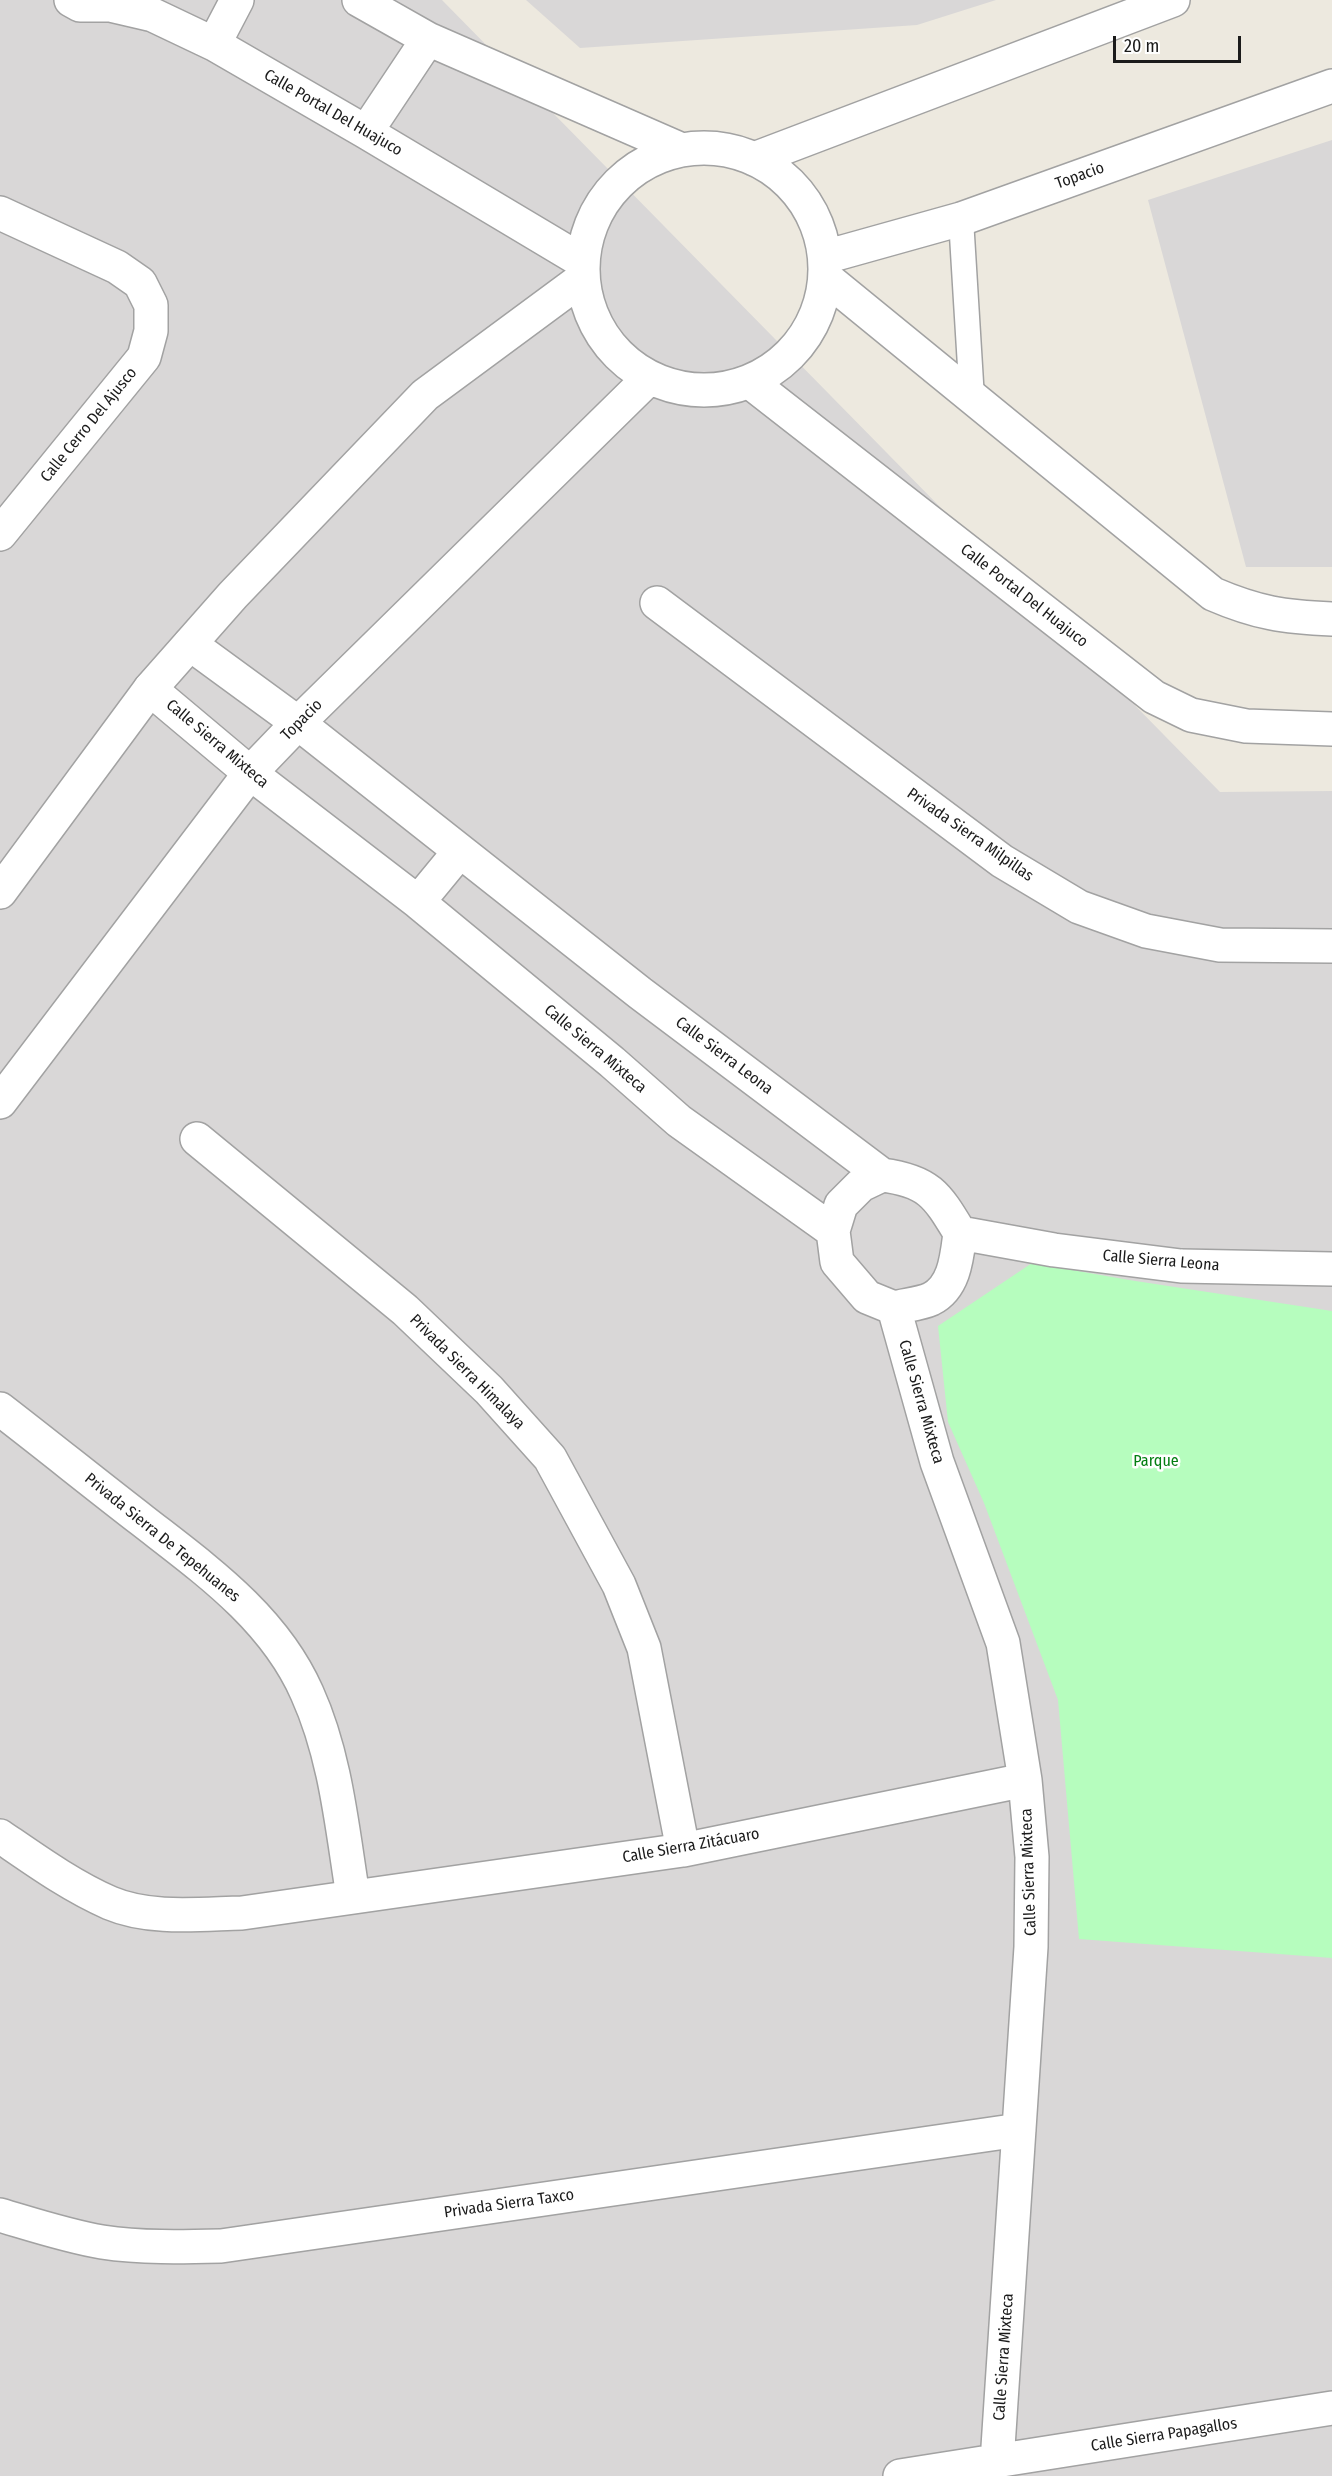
<!DOCTYPE html>
<meta charset="utf-8">
<style>
body{margin:0}
#map{position:relative;width:1332px;height:2476px;overflow:hidden;background:#ede9df;font-family:"Fira Sans Condensed",sans-serif}
canvas{display:block}
.scale{position:absolute;left:1113px;top:36px;width:128px;height:27px;box-sizing:border-box;border:3px solid #1b1b1b;border-top:0;padding-left:8px;font-size:18px;line-height:21px;white-space:nowrap;color:#1b1b1b;-webkit-text-stroke:4px #fff;paint-order:stroke}
</style>
<div id="map">
<canvas width="1332" height="2476"></canvas>
<div class="scale">20 m</div>
</div>
<script>
const g = document.querySelector('canvas').getContext('2d');
g.lineJoin = 'round';
function fill(path, color) { g.fillStyle = color; g.fill(path, 'evenodd'); }
function stroke(path, color, width, dash) { g.strokeStyle = color; g.lineWidth = width; g.lineCap = dash ? 'butt' : 'round'; g.setLineDash(dash || []); g.stroke(path); }
function drawText(font, color, halo, rows, align = 'center') {
  g.font = font + ' "Fira Sans Condensed",sans-serif'; g.lineWidth = 5; g.setLineDash([]); g.textBaseline = 'middle'; g.strokeStyle = halo; g.fillStyle = color; for (const [text, x, y, turn = 0] of rows) {
    g.save(); g.translate(x, y); g.rotate((+turn || 0) * Math.PI / 180); g.textAlign = isNaN(turn) ? turn : align; if (halo) g.strokeText(text, 0, 0); g.fillText(text, 0, 0); g.restore();
  }
}
fill(new Path2D(`
 M 0,0 L 442,0 L 1220,792 L 1332,791 L 1332,2476 L 0,2476 Z
 M 526,0 L 996,0 L 917,25 L 580,48 Z
 M 1332,140 L 1332,567 L 1246,567 L 1148,200 Z`), '#d9d7d7');
fill(new Path2D(`
 M 1032,1263 L 1129,1280 L 1332,1311 L 1332,1958 L 1079,1939 L 1058,1700 L 984,1503 L 948,1422 L 938,1326 Z`), '#b6fdbe');
const service = new Path2D(`
 M 961,219 L 972,399`);
const minor = new Path2D(`
 M 0,213 L 117,267 L 140,283 L 151,305 L 151,331 L 144,357 L 0,534
 M 826,278 L 1213,594 C 1257,613 1284,617 1332,619
 M 750,382 L 1154,697 L 1191,715 L 1246,726 L 1332,729
 M 657,603 L 1002,861 L 1079,907 L 1146,931 L 1220,945 L 1332,946
 M 190,644 L 298,723 L 640,993 L 882,1175 C 929,1181 937,1195 960,1233 L 1054,1250 L 1181,1266 L 1332,1269
 M 150,689 L 250,773 L 418,902 L 612,1062 L 679,1121 L 833,1231
 M 418,902 L 460,851
 M 197,1139 L 405,1310 L 489,1390 L 550,1458 L 619,1585 L 644,1648 L 683,1850
 M 882,1175 L 861,1185 L 841,1205 L 833,1231 L 837,1262 L 867,1297 L 894,1308
 M 894,1308 L 937,1462 L 1003,1643 L 1025,1780 L 1032,1857 L 1031,1947 L 997,2462
 M 894,1308 C 905,1305 920,1304 931,1299 C 955,1287 957,1256 960,1233
 M 0,1409 C 48,1446 95,1484 143,1521 C 206,1570 274,1618 307,1693 C 336,1757 342,1828 353,1896
 M 0,1836 C 35,1860 71,1886 110,1903 C 150,1920 200,1914 242,1913 L 683,1850 L 1025,1780
 M 0,2215 C 34,2225 67,2236 102,2242 C 142,2248 181,2247 221,2246 L 1019,2130
 M 900,2476 L 1332,2408`);
const tertiary = new Path2D(`
 M 71,0 L 80,5 L 110,5 L 153,15 L 214,44 L 366,132 L 582,261
 M 359,0 L 428,39 L 682,150
 M 214,44 L 237,0
 M 366,132 L 428,39
 M583 269a121 121 0 1 1 242 0a121 121 0 1 1-242 0Z
 M 754,159 L 1173,0
 M 825,257 L 961,219 L 1332,86
 M 0,892 L 150,689 L 233,595 L 425,395 L 582,279
 M 0,1102 L 250,773 L 298,723 L 649,378`);
stroke(service, '#a2a2a2', 27);
stroke(minor, '#a2a2a2', 36);
stroke(tertiary, '#a2a2a2', 36);
stroke(service, '#fff', 24);
stroke(minor, '#fff', 33);
stroke(tertiary, '#fff', 33);
drawText('16px', '#1b1b1b', '#fff', [
 ["Calle Portal Del Huajuco",333,113,30],
 ["Topacio",1080,176,-20],
 ["Calle Cerro Del Ajusco",89,425,-51],
 ["Calle Portal Del Huajuco",1024,596,38],
 ["Topacio",302,720,-45],
 ["Calle Sierra Mixteca",217,744,40],
 ["Privada Sierra Milpillas",970,835,35],
 ["Calle Sierra Mixteca",595,1049,40],
 ["Calle Sierra Leona",724,1056,37],
 ["Calle Sierra Leona",1161,1261,5],
 ["Privada Sierra Himalaya",467,1372,45],
 ["Calle Sierra Mixteca",921,1402,74],
 ["Privada Sierra De Tepehuanes",162,1538,39],
 ["Calle Sierra Zitácuaro",691,1846,-10],
 ["Calle Sierra Mixteca",1029,1872,-92],
 ["Privada Sierra Taxco",509,2204,-8],
 ["Calle Sierra Mixteca",1004,2357,-86],
 ["Calle Sierra Papagallos",1164,2435,-9]
]);
drawText('16px', '#037e12', '#fff', [
 ["Parque",1156,1462]
]);
</script>
